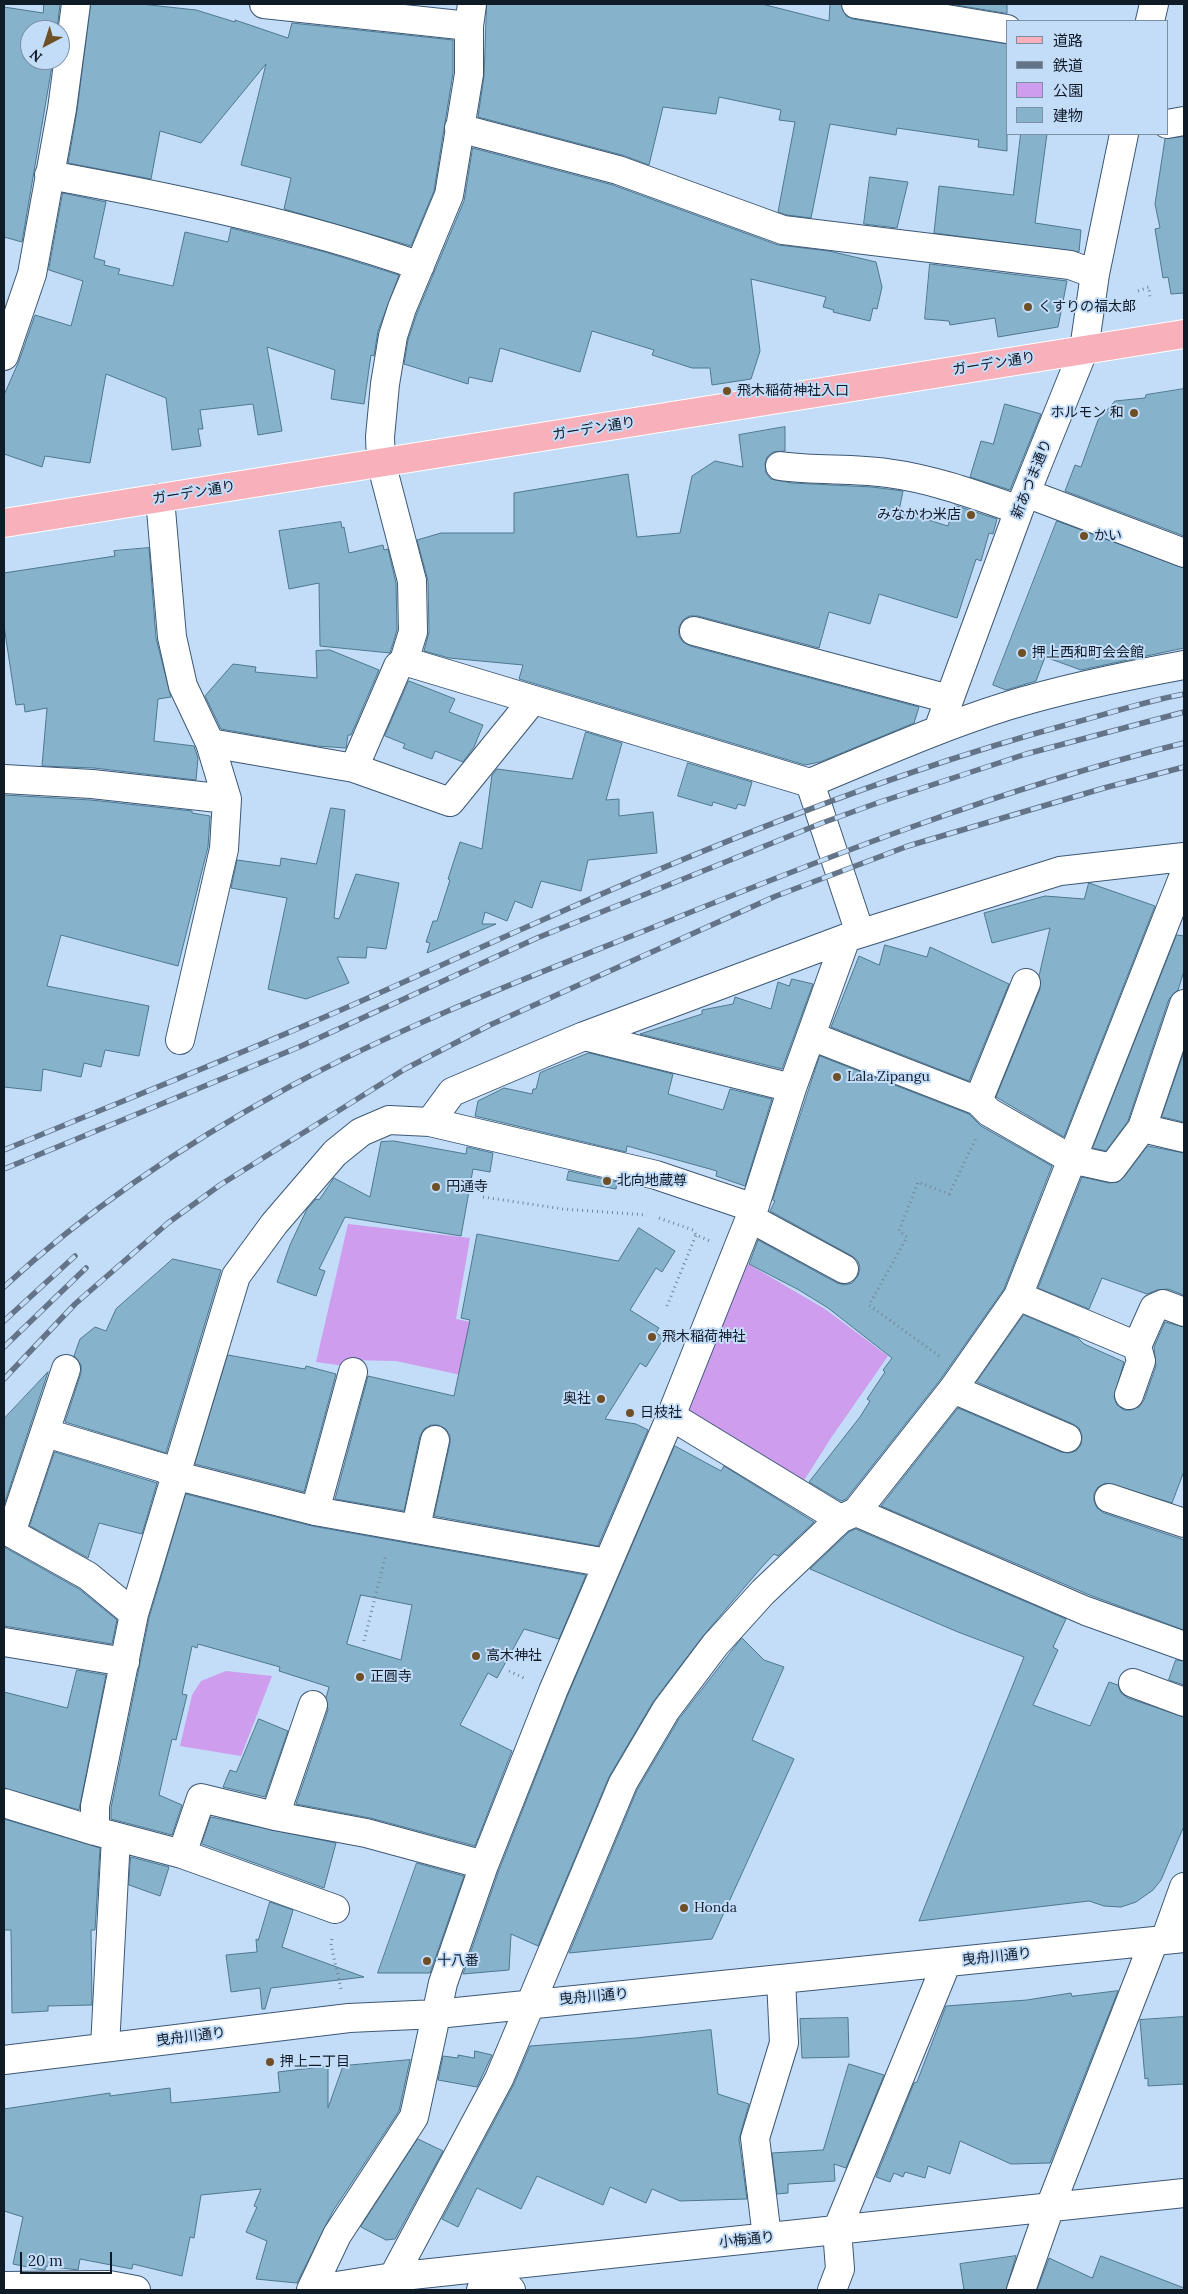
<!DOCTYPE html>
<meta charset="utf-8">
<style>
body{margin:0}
#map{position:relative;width:1188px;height:2294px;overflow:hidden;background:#c3dcf8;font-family:Lora,"Noto Sans JP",serif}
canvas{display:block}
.frame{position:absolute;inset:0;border:5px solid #101b28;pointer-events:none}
.legend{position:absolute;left:1006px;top:20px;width:162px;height:115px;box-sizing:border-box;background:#c3dcf8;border:1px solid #7b8fa5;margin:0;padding:6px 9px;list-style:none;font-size:15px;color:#101b28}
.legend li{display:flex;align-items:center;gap:10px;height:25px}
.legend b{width:25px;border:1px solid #7b8fa5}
.north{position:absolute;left:20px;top:20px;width:50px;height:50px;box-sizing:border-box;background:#c3dcf8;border:1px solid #7b8fa5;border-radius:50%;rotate:220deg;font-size:14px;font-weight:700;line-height:20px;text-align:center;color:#101b28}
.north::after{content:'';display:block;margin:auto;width:18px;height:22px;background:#6f4f25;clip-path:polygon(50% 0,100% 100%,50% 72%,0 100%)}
.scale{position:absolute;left:20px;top:2252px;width:92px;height:22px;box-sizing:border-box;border:2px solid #101b28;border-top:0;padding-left:6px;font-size:15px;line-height:18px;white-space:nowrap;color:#101b28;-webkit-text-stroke:4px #c3dcf8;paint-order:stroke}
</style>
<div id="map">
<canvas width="1188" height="2294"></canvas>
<div class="frame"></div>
<ul class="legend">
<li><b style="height:6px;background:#f8b0bb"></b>道路</li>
<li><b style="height:6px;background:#637488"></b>鉄道</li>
<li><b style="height:14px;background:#ce9dee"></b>公園</li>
<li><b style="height:14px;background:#86b3cb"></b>建物</li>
</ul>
<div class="north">N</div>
<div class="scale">20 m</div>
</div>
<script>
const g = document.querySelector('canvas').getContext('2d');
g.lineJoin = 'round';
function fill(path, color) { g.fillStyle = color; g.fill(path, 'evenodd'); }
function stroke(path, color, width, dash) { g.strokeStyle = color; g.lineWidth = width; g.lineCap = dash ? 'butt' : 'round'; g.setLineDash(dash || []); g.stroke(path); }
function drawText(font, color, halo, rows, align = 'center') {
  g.font = font + ' Lora,"Noto Sans JP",serif'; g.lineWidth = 4; g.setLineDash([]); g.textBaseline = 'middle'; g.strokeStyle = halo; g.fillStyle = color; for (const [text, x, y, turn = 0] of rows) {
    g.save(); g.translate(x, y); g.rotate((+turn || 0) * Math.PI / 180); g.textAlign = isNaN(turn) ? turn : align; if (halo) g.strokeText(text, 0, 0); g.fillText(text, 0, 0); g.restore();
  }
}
fill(new Path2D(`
 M 348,1224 L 470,1238 L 456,1319 L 576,1343 L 549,1394 L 396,1361 L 347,1360 L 345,1366 L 316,1362 Z
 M 743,1261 L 825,1309 L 888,1356 L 831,1438 L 803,1482 L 682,1414 Z
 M 226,1671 L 272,1676 L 241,1756 L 180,1746 L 192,1695 L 201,1681 Z`), '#ce9dee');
const building = new Path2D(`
 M 44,4 L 60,4 L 57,30 L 30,30 L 30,60 L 53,60 L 22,242 L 4,237 L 4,7 L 43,13 Z
 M 91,4 L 141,4 L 196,10 L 235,22 L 235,20 L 288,38 L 292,23 L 453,40 L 453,73 L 434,191 L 411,246 L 284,209 L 291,178 L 241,165 L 266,64 L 201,143 L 160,131 L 151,179 L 68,163 L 77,111 Z
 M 487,4 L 762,4 L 829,21 L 830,4 L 841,4 L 846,16 L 853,19 L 1007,44 L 1007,151 L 978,147 L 979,140 L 897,128 L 896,135 L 830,124 L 811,218 L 787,215 L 778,212 L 795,122 L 779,120 L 781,110 L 719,97 L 716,114 L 663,107 L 649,165 L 622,155 L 478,117 L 484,76 Z
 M 950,4 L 1007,4 L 1007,13 Z
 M 1021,134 L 1047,134 L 1035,223 L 1081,230 L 1079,252 L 934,233 L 939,186 L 1013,195 Z
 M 1184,137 L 1184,293 L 1171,294 L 1168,277 L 1163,278 L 1155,229 L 1160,228 L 1155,204 L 1165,139 Z
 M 473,148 L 613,185 L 778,245 L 829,251 L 876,262 L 882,287 L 877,309 L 873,308 L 870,321 L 833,312 L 834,310 L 823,307 L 826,297 L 751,279 L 760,351 L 751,379 L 712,385 L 710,368 L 692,368 L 652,355 L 654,350 L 592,331 L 580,372 L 500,348 L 492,382 L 469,377 L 468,384 L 404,364 L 408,340 L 417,313 L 464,201 Z
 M 870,177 L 908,182 L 897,228 L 864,224 Z
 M 63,193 L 106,202 L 94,258 L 105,261 L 104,265 L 120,269 L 118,274 L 173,286 L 185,232 L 228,242 L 231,228 L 325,252 L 399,275 L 378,331 L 374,356 L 371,355 L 364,404 L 331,399 L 335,370 L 267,347 L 282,431 L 258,435 L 253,404 L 200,410 L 203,429 L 198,429 L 201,446 L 172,450 L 166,398 L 106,374 L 90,463 L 45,456 L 42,467 L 4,454 L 4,395 L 19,361 L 35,315 L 71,326 L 83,281 L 49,270 Z
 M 930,264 L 1067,281 L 1058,327 L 998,337 L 995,318 L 950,325 L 949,321 L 925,319 Z
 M 1184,389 L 1184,536 L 1065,491 L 1075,465 L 1081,467 L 1098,420 L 1115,401 L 1145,398 L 1146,395 Z
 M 1005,404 L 1041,414 L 1010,490 L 970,477 L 981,441 L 993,444 Z
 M 785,427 L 785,451 L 773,452 L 767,457 L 765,464 L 766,473 L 771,479 L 792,483 L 872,487 L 903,491 L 899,511 L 948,526 L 954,505 L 997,519 L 993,534 L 989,533 L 981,561 L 976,559 L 957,618 L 879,594 L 870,624 L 829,612 L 819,648 L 698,616 L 689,616 L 683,620 L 679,627 L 679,636 L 683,642 L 690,646 L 919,707 L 914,723 L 820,762 L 805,765 L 519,679 L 523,665 L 449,658 L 424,651 L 429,632 L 428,581 L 417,540 L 441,533 L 514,533 L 514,493 L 628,474 L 637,537 L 680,533 L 692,476 L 715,461 L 743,467 L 739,435 Z
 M 1057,521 L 1184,568 L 1184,648 L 1081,670 L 1045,657 L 1036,681 L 1006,690 L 993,685 Z
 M 341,522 L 342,528 L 344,527 L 349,553 L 383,545 L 384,550 L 388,549 L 396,583 L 397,630 L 390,653 L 320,646 L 319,583 L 289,589 L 279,531 Z
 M 149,548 L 156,638 L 171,697 L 158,699 L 154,741 L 194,746 L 198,758 L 196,780 L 94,768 L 42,766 L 47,708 L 25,712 L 24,704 L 16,705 L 4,626 L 4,573 L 115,556 L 114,551 Z
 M 330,650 L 379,670 L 351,735 L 348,735 L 346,748 L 317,746 L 221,729 L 205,696 L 233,664 L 256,667 L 255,672 L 317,678 L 316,651 Z
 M 409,681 L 455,699 L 449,712 L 483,725 L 474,747 L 463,762 L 435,751 L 432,759 L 403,748 L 405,744 L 385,736 Z
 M 586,732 L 622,743 L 606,800 L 619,799 L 619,816 L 653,812 L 657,853 L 588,860 L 581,891 L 541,881 L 532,908 L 515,901 L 507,921 L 485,912 L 482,924 L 496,924 L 427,953 L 430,943 L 426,942 L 433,921 L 437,921 L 450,880 L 448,879 L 460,842 L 482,849 L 492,775 L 497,769 L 572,779 Z
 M 688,763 L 752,782 L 745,806 L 738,804 L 736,809 L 713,802 L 712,806 L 678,796 Z
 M 4,795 L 91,800 L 192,811 L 192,813 L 210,816 L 208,847 L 178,966 L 61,935 L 47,986 L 149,1006 L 139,1056 L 105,1050 L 101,1067 L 84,1063 L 81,1077 L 43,1069 L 41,1091 L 4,1087 Z
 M 331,808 L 345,810 L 334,918 L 339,919 L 356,874 L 399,883 L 386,949 L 367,947 L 366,958 L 337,957 L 349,983 L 306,999 L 268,989 L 287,898 L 231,888 L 237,860 L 280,866 L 281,858 L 316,864 Z
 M 1089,883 L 1155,906 L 1064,1137 L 996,1097 L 1040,989 L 1039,976 L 1050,928 L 992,943 L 984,913 L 1045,896 L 1084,899 Z
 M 1177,935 L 1184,936 L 1184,971 L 1178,990 L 1169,999 L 1128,1121 L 1106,1151 L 1093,1148 Z
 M 885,945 L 927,957 L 930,947 L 1009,984 L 969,1081 L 831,1027 L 859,956 L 879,965 Z
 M 792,979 L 813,984 L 782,1069 L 640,1034 L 702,1014 L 702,1010 L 733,1004 L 735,997 L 771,1009 L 778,982 L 789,986 Z
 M 1184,1052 L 1184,1122 L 1162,1117 Z
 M 589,1053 L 673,1074 L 668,1094 L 723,1110 L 730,1089 L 772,1099 L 745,1186 L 716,1176 L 717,1171 L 627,1146 L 626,1152 L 475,1116 L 478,1101 L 504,1088 L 532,1094 L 533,1089 L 536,1089 L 540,1073 Z
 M 820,1056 L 969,1114 L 981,1126 L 1052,1166 L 1004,1289 L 940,1380 L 846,1499 L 841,1501 L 809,1482 L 860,1417 L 870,1401 L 867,1399 L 885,1372 L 883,1370 L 892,1358 L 828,1308 L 799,1290 L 749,1264 L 758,1240 L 837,1283 L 845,1285 L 852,1283 L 858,1276 L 860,1268 L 858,1261 L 852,1256 L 770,1211 L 775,1201 L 773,1200 Z
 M 394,1141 L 466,1154 L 467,1147 L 493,1153 L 490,1172 L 473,1169 L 461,1236 L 345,1217 L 319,1269 L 325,1271 L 316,1296 L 277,1282 L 290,1245 L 307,1209 L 316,1199 L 319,1200 L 334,1178 L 370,1197 L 381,1142 Z
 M 1148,1146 L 1184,1153 L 1184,1295 L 1168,1289 L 1157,1290 L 1147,1294 L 1102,1278 L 1089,1309 L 1038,1288 L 1082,1177 L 1109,1183 L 1118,1182 L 1124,1177 Z
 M 569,1171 L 617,1182 L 616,1189 L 567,1180 Z
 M 639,1228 L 675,1251 L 662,1272 L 656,1268 L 630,1310 L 659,1328 L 656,1333 L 664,1338 L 646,1367 L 640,1363 L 605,1419 L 636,1424 L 648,1430 L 598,1546 L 434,1516 L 450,1443 L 450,1436 L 446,1429 L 438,1425 L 431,1425 L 424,1429 L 420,1436 L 404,1511 L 335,1499 L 368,1376 L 454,1396 L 470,1320 L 461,1318 L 477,1234 L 618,1261 Z
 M 173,1259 L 221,1270 L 166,1453 L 65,1422 L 81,1373 L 81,1365 L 74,1356 L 80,1339 L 95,1327 L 106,1331 L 116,1309 Z
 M 1024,1315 L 1078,1338 L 1084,1344 L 1124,1362 L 1114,1397 L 1117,1405 L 1124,1410 L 1131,1410 L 1139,1407 L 1144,1400 L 1156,1366 L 1154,1347 L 1165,1322 L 1184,1327 L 1184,1471 L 1172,1503 L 1106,1483 L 1098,1487 L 1094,1493 L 1094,1501 L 1097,1508 L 1104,1513 L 1184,1540 L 1184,1630 L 1092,1596 L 881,1506 L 958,1408 L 1061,1452 L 1069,1453 L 1076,1451 L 1081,1445 L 1082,1436 L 1079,1428 L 1073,1424 L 977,1382 Z
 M 228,1355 L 305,1369 L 306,1366 L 336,1374 L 304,1492 L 195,1464 Z
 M 48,1372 L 4,1505 L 4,1419 Z
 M 675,1446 L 721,1471 L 724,1466 L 814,1522 L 778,1556 L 774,1554 L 761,1568 L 703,1636 L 653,1702 L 609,1777 L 538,1946 L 511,1934 L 509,1970 L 463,1974 L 499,1870 L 567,1697 Z
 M 55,1452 L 157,1483 L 142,1534 L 99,1523 L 88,1558 L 30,1526 Z
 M 186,1494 L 312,1526 L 586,1575 L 559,1639 L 524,1629 L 497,1678 L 488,1673 L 460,1725 L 512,1751 L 475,1846 L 370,1818 L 296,1804 L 328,1710 L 326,1698 L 329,1687 L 279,1671 L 280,1667 L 198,1644 L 197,1648 L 192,1646 L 182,1694 L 187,1695 L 176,1740 L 172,1739 L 159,1795 L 182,1805 L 172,1835 L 111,1819 L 111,1808 L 149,1618 ZM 361,1595 L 412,1605 L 401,1660 L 347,1644 Z
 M 856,1529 L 1066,1619 L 1053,1647 L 1058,1650 L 1033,1705 L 1090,1726 L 1109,1682 L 1118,1685 L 1121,1693 L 1128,1698 L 1184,1717 L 1184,1826 L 1161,1880 L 1153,1890 L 1136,1902 L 1121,1907 L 1104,1906 L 1089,1901 L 919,1921 L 1024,1657 L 958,1632 L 810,1569 L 849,1532 Z
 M 4,1547 L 79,1589 L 117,1620 L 112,1644 L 4,1626 Z
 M 742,1638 L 764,1660 L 784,1667 L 752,1740 L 794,1759 L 712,1939 L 569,1953 L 637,1790 L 679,1719 Z
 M 1176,1660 L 1184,1661 L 1184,1685 L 1169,1680 Z
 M 77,1670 L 106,1675 L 79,1810 L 4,1788 L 4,1692 L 67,1708 Z
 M 259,1719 L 288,1731 L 265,1797 L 223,1787 L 230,1770 L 236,1772 Z
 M 211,1817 L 336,1843 L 324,1888 L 202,1844 Z
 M 4,1819 L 100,1848 L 95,1930 L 91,1930 L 92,2005 L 48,2006 L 48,2011 L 12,2013 L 11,1930 L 4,1930 Z
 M 131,1857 L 169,1867 L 160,1896 L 129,1885 Z
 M 417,1863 L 464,1876 L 430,1973 L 378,1973 Z
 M 270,1902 L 293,1910 L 282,1947 L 364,1977 L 271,1988 L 265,2009 L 262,2009 L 260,1988 L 231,1992 L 226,1955 L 257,1952 L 256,1939 L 258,1940 Z
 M 1118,1991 L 1050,2163 L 1011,2164 L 960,2141 L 950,2174 L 928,2166 L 925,2178 L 905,2172 L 903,2177 L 894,2173 L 890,2182 L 876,2177 L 914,2083 L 917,2082 L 946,2006 L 1027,2000 L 1071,1993 L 1072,1996 Z
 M 1184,2017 L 1184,2084 L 1148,2086 L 1148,2078 L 1145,2079 L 1140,2020 Z
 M 848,2018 L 849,2057 L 802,2058 L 800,2019 Z
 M 711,2030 L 718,2094 L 749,2104 L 739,2139 L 747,2199 L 680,2201 L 652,2189 L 646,2203 L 610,2187 L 603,2205 L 537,2176 L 521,2209 L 477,2188 L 458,2227 L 442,2219 L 513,2086 L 530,2046 L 636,2038 Z
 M 475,2051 L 492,2055 L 477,2087 L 438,2080 L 443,2056 L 458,2058 L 458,2055 L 474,2058 Z
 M 410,2060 L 399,2111 L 333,2211 L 297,2283 L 256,2279 L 267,2241 L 246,2232 L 257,2207 L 254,2206 L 261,2189 L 201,2195 L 194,2238 L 190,2237 L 182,2276 L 133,2264 L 132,2269 L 80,2259 L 78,2270 L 46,2266 L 45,2270 L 42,2270 L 13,2264 L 23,2217 L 4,2211 L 4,2109 L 110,2093 L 110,2096 L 170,2088 L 171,2103 L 280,2092 L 278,2072 L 328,2066 L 328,2108 L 343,2066 Z
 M 849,2064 L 884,2075 L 846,2168 L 834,2164 L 835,2181 L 788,2184 L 788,2193 L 777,2194 L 772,2153 L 823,2150 Z
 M 418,2139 L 443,2151 L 395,2239 L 386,2240 L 361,2227 Z
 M 1016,2256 L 1006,2290 L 964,2290 L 960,2264 Z
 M 1101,2256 L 1184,2288 L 1184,2290 L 1037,2290 L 1049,2258 L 1092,2278 Z`);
fill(building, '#86b3cb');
stroke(building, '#4d788e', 1);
const minor = new Path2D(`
 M 264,4 L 469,26
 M 472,4 L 469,26 L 469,74 L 449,195 L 402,308 L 393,336 L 385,384 L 380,437 L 381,462 L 412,581 L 413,632 L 404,661 L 810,783
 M 856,4 L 1007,29
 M 1150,21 L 1154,4
 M 1167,124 L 1184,121
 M 459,128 L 618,170 L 783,230 L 1070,265 L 1095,274
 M 49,175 C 175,198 300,224 420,266
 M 4,356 L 32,274 L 62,109 L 76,4
 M 780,466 C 816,471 852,468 887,473 C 933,479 976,495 1019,510
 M 1026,493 L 1184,553
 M 160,498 L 172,637 L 183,686 L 210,743 L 227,799 L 224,849 L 180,1040
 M 694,631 L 949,699
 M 938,730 L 1019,510 L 1084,349 L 1095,274 L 1124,134
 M 210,743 L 354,768 L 398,666 L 404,661
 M 354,768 L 450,802 L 532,701
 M 4,779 L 92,784 L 227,799
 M 860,933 L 810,783 C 875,756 940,727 1007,706 C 1065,688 1125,676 1184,665
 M 584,1036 L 792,1088
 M 811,1036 L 978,1101 L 989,1112 L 1071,1159 L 1112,1168 L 1142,1128 L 1184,1004
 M 978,1101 L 1026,983
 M 430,1122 L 656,1175 L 754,1208
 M 1142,1128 L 1184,1138
 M 750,1218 L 844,1269
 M 1018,1296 L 1137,1346 L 1154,1308 L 1163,1304 L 1184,1312
 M 66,1369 L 11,1533 L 88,1576 L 134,1614
 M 953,1389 L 1067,1438
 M 1129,1395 L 1141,1361 L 1137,1346
 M 671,1416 L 840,1519
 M 46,1433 L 163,1468 L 174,1475 L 315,1511 L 607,1563
 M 1109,1498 L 1184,1523
 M 315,1511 L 353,1372
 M 856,1512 L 1086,1611 L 1184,1646
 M 416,1527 L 435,1440
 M 4,1642 L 125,1662
 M 1133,1683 L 1184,1702
 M 4,1803 L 95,1831 L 182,1854 L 335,1909
 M 275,1816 L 313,1705
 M 95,1831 L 95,1806 L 134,1614 L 236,1276 L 274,1224 L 335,1153 L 361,1132 L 389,1120 L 430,1122 L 452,1092 L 584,1036 L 846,938 L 1060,871 L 1184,857
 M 182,1854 L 201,1798 L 275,1816 L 366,1833 L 484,1865
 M 1165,1940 L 1184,1887
 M 105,2047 L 116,1837
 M 4,2060 L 349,2018 L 437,2014 L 1184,1938
 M 767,2237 L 755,2138 L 784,2043 L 781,1979
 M 393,2277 L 499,2079 L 623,1783 L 666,1710 L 715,1645 L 763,1592 L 840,1519 L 856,1512 L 953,1389 L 1018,1296 L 1184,875
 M 4,2286 L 109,2285 L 136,2290
 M 311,2290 L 337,2235 L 414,2117 L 443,1983 L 484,1865 L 553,1691 L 671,1416 L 754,1208 L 792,1088 L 846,938
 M 311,2290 L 393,2277 L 1184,2193
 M 481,2290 L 491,2267 L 511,2290
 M 832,2290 L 840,2269 L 837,2230 L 947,1962
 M 1021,2290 L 1050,2207 L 1154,1941`);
const major = new Path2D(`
 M 4,523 L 1184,334`);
stroke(minor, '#3d5876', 30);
stroke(major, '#fff', 30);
stroke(new Path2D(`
 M 1138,291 L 1149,287 L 1150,298
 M 483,1197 L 563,1209 L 647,1215
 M 659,1218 L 693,1230 L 696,1235 L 710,1241
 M 667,1306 L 696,1235
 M 939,1356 L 869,1305 L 907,1237 L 899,1231 L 918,1182 L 949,1194 L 976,1138
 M 364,1641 L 386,1554
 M 509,1671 L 526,1679
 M 332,1939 L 331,1945 L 341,1989`), '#73869b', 3, [1, 4]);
stroke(minor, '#fff', 28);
stroke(major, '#f8b0bb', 28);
const rail = new Path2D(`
 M 4,1150 C 131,1097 260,1047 386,990 C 610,889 835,787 1073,723 C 1110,713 1147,701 1184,694
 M 4,1169 L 299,1047 L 537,938 L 822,823 L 880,802 L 1026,754 L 1184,712
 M 4,1287 C 88,1209 188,1142 289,1087 C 402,1026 524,979 644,931 C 821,859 999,789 1184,743
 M 4,1321 L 75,1256
 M 4,1347 L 86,1268
 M 4,1379 L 75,1304 L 168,1223 L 220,1185 L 405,1069 L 490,1025 L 776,896 L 908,846 L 1104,788 L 1184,767`);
stroke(rail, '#637488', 5.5);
stroke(rail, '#c3dcf8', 4, [11]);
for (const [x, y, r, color] of [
 [1028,307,5,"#6f4f25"],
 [727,391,5,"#6f4f25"],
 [1134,413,5,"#6f4f25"],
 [971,515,5,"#6f4f25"],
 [1084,536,5,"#6f4f25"],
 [1022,653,5,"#6f4f25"],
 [837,1077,5,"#6f4f25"],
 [607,1181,5,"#6f4f25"],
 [436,1187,5,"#6f4f25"],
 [652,1337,5,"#6f4f25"],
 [601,1399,5,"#6f4f25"],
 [630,1413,5,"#6f4f25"],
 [476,1656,5,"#6f4f25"],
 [360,1677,5,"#6f4f25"],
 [684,1908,5,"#6f4f25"],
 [427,1961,5,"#6f4f25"],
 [270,2062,5,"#6f4f25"]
]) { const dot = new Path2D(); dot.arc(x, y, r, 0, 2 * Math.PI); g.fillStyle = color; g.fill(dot); stroke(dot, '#c3dcf8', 2); }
drawText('14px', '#101b28', '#c3dcf8', [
 ["くすりの福太郎",1038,307],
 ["飛木稲荷神社入口",737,391],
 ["ホルモン 和",1124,413,"right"],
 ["みなかわ米店",961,515,"right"],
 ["かい",1094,536],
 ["押上西和町会会館",1032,653],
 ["Lala Zipangu",847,1077],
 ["北向地蔵尊",617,1181],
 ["円通寺",446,1187],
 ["飛木稲荷神社",662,1337],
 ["奥社",591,1399,"right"],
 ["日枝社",640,1413],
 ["高木神社",486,1656],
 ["正圓寺",370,1677],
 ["Honda",694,1908],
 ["十八番",437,1961],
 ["押上二丁目",280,2062]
], 'left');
drawText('14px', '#101b28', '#c3dcf8', [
 ["ガーデン通り",994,364,-9],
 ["ガーデン通り",594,429,-9],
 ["新あづま通り",1032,479,-68],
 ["ガーデン通り",194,493,-9],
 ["曳舟川通り",997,1957,-6],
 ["曳舟川通り",594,1997,-5],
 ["曳舟川通り",191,2037,-7],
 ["小梅通り",747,2240,-6]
]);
</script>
